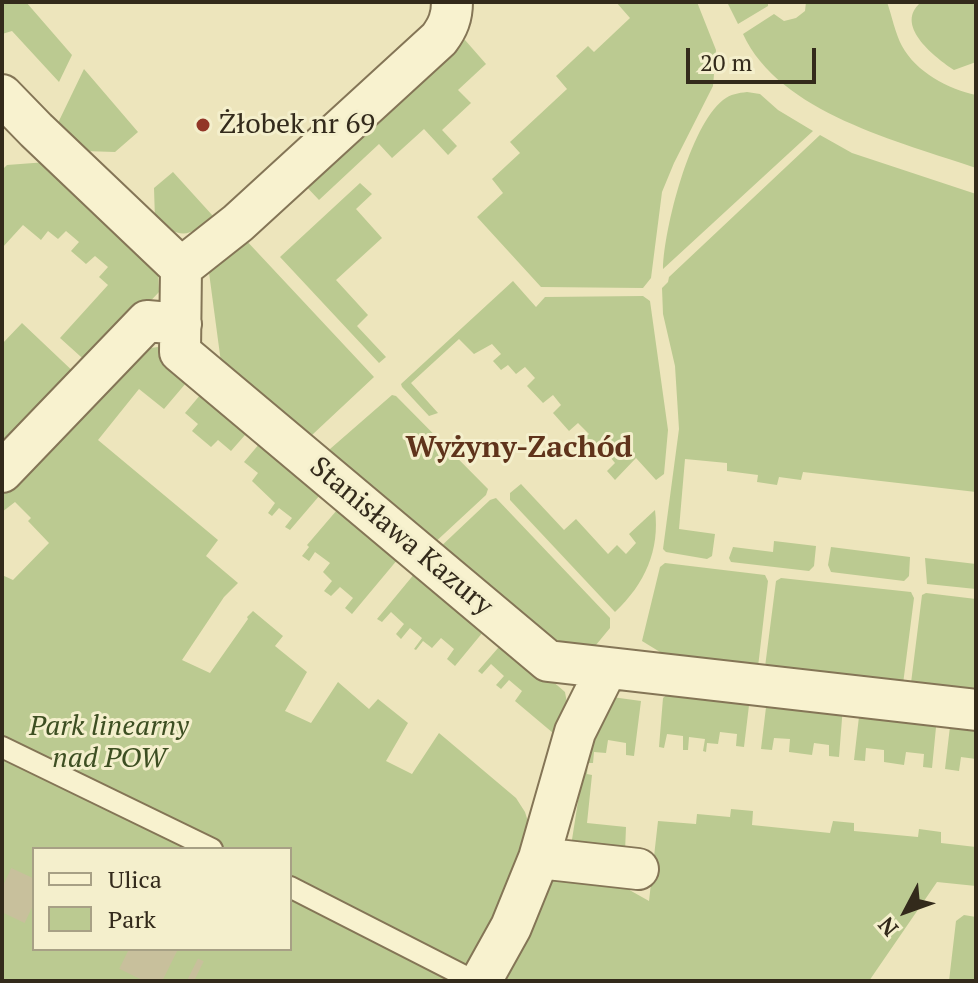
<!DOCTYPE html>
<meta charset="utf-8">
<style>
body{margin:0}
#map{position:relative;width:978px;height:983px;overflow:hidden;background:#ede5bc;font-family:"PT Serif",serif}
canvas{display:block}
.frame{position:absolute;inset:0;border:4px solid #332a1b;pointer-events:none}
.legend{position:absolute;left:32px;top:847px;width:260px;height:104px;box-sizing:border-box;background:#f4efcc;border:2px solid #a7a085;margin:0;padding:10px 14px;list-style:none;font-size:24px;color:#332a1b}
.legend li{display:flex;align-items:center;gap:16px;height:40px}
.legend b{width:40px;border:2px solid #a7a085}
.north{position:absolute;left:866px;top:871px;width:80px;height:80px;-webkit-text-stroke:6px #f4efcc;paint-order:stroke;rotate:229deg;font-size:22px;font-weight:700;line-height:32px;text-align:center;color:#332a1b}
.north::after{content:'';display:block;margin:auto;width:28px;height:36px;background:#332a1b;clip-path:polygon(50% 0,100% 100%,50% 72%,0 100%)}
.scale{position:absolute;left:686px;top:48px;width:130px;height:36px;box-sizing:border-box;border:4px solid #332a1b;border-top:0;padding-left:10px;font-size:24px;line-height:28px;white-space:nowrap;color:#332a1b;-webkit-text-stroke:6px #f4efcc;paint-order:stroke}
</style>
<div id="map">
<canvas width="978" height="983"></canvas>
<div class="frame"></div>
<ul class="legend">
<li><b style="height:10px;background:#f8f2cf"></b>Ulica</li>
<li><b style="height:22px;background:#bbca91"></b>Park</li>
</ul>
<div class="north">N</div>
<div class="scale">20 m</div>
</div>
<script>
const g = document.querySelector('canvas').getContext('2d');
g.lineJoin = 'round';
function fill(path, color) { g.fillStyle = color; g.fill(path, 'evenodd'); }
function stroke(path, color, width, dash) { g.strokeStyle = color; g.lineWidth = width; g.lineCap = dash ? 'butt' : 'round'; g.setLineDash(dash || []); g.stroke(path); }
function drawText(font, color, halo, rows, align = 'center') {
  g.font = font + ' "PT Serif",serif'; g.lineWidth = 6; g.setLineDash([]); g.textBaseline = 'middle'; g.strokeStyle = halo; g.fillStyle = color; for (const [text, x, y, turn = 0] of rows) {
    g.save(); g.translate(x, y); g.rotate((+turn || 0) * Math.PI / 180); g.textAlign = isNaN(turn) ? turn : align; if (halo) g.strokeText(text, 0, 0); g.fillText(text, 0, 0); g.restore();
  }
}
fill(new Path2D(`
 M 2,2 L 26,2 L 72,55 L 59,82 L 12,31 L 2,34 Z
 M 616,2 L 697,2 L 716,50 L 713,86 L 674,163 L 662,192 L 651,278 L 643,288 L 541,287 L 477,217 L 503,193 L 492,179 L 520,153 L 510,142 L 567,89 L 556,76 L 588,46 L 594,52 L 630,18 Z
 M 727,2 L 768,2 L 768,6 L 738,24 Z
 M 806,2 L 887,2 C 892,16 895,33 902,46 C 916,72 948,89 976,95 L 976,168 C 901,142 779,113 743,34 L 774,14 L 784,21 L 796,18 L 805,11 Z
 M 971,2 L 976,5 L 976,62 L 954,70 C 936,58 895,27 919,4 Z
 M 465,40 L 486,64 L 458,90 L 471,103 L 442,130 L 457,146 L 448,155 L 424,129 L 392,158 L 379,144 L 319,200 L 301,181 L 458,41 Z
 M 84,69 L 138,132 L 115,152 L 84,151 L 57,125 Z
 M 747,92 L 760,94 L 778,110 L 813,131 L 663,269 C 664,228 690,126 723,100 C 731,94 738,93 747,92 Z
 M 820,135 L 852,153 L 976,194 L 976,492 L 803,472 L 801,480 L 779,477 L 777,485 L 757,482 L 758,475 L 727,471 L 727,463 L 685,459 L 679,529 L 715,534 L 712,556 L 707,559 L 666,552 L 663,549 L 679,429 L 675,366 L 663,314 L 662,288 L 668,282 L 669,277 Z
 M 47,162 L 158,270 L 159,292 L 90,365 L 60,338 L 108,285 L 99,277 L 108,267 L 95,256 L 86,264 L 71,251 L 79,242 L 66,231 L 58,239 L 48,231 L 41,240 L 23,225 L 2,248 L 2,170 L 7,165 Z
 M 173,172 L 213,216 C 190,238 180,239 155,220 L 154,188 Z
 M 360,183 L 372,194 L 356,209 L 382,238 L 336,280 L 368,315 L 357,326 L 386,357 L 379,363 L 280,257 Z
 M 243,237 L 374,377 L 312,435 L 299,437 L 222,370 L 208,265 Z
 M 513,281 L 536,307 L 545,297 L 643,296 L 650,301 L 668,430 L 664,474 L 656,480 L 636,458 L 615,480 L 607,471 L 615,463 L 606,452 L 597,460 L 580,442 L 589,434 L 578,423 L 569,431 L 553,413 L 561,405 L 553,395 L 543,403 L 527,386 L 535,378 L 525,367 L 516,374 L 508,365 L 501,370 L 493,361 L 501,354 L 492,344 L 474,354 L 459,339 L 411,383 L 438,413 L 429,416 L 402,387 L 401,384 Z
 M 22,323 L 79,377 L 2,456 L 2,344 Z
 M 158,347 L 192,376 L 164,409 L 139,389 L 98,440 L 218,540 L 206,556 L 238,583 L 224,597 L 182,660 L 210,673 L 248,619 L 247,617 L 253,611 L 283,636 L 275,646 L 307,672 L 285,711 L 311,723 L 338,682 L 369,709 L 378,699 L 408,723 L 386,761 L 412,774 L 439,733 L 516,798 L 525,812 L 530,828 L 592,869 L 649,901 L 658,821 L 696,824 L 697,814 L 730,817 L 731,809 L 753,811 L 752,825 L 830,833 L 833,821 L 854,823 L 854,831 L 918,837 L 919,829 L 941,832 L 941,843 L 976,847 L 976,886 L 937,882 L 869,981 L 2,981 L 2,575 L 13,580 L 49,543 L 28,521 L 31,518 L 15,502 L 2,512 L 2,491 L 135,350 ZM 34,849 L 290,849 L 290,949 L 34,949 Z
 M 206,388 L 252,427 L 231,451 L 218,440 L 211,447 L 192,431 L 198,424 L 185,413 Z
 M 392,395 L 396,396 L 488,489 L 486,495 L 431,546 L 330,462 L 330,449 Z
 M 265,437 L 326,488 L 290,530 L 285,527 L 292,518 L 279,508 L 272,516 L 268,513 L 275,503 L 252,481 L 258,473 L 244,462 Z
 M 521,484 L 564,530 L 576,519 L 608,554 L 617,545 L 626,554 L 636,543 L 629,534 L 655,510 C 660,550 645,584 615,612 L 510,500 L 510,493 Z
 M 496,498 L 610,618 L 610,628 L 591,651 L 545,642 L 436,551 L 490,500 Z
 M 343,503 L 403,553 L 352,614 L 345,608 L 353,598 L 340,587 L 331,596 L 324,591 L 332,581 L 323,572 L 330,563 L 315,552 L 309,561 L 302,556 L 309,547 L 307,545 Z
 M 774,541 L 816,546 L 814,566 L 809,571 L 731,562 L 729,558 L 733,547 L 773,552 Z
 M 831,547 L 910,557 L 909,576 L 904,581 L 831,572 L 828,565 Z
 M 925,558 L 976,564 L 976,589 L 927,584 Z
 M 665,563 L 765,575 L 768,581 L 758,667 L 678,663 L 642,641 L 660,567 Z
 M 420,567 L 488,626 L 455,666 L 447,659 L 454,649 L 441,638 L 432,648 L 423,641 L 416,650 L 414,649 L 422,638 L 410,628 L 401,639 L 396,634 L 404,624 L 391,612 L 382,622 L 377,619 Z
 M 781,578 L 911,592 L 914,598 L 903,684 L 765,667 L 776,581 Z
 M 926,593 L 976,599 L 976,698 L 911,683 L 922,595 Z
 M 505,640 L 565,692 L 567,703 L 561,734 L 553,733 L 515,701 L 522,691 L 509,680 L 501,689 L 496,685 L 504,676 L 491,664 L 482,674 L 478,671 Z
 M 675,688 L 750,697 L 744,747 L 736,746 L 737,734 L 720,732 L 718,744 L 707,743 L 706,752 L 703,751 L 705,739 L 689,737 L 688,750 L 683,750 L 683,736 L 667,734 L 664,748 L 659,747 L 663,698 Z
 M 612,697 L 641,701 L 634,756 L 626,755 L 626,743 L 608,740 L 606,753 L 594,752 L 593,763 L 588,763 L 587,774 L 592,775 L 587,823 L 626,827 L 625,852 L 571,846 L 589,731 Z
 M 767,699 L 843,706 L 839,757 L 829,756 L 829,745 L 814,743 L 812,755 L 789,752 L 790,739 L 774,738 L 772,750 L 761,749 Z
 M 860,708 L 937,717 L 932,768 L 923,767 L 924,754 L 906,752 L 904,765 L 884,762 L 884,750 L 866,748 L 865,761 L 854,760 Z
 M 951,718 L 976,721 L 976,759 L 961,757 L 959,771 L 945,769 Z
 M 964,915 L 976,917 L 976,981 L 949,981 L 956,921 Z`), '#bbca91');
stroke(new Path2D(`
 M 2,888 L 34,903
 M 129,949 L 194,981`), '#c8c09c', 44, [44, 22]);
const lane = new Path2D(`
 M 2,747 L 212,849
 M 290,887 L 474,981`);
const street = new Path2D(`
 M 2,95 L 36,130 L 181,268 L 180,352 L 548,661 L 976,710
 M 181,268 L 238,223 L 439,39 C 448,27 452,17 452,2
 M 2,472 L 147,321 L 181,324
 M 539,858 L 638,869
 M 481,981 L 511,927 L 539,858 L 575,732 L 607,668`);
stroke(lane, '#847556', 24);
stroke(street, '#847556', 44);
stroke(lane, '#f8f2cf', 20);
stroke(street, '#f8f2cf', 40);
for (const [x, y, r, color] of [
 [203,125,8,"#923627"]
]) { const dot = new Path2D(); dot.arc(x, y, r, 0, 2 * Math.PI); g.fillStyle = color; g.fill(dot); stroke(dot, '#f4efcc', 3); }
drawText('28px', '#332a1b', '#f4efcc', [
 ["Żłobek nr 69",219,125]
], 'left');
drawText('28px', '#332a1b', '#f4efcc', [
 ["Stanisława Kazury",401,537,40]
]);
drawText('italic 28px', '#3d4f22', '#f4efcc', [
 ["Park linearny",109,727],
 ["nad POW",109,759]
]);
drawText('bold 30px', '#5f331b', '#f4efcc', [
 ["Wyżyny-Zachód",519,448]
]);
</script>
